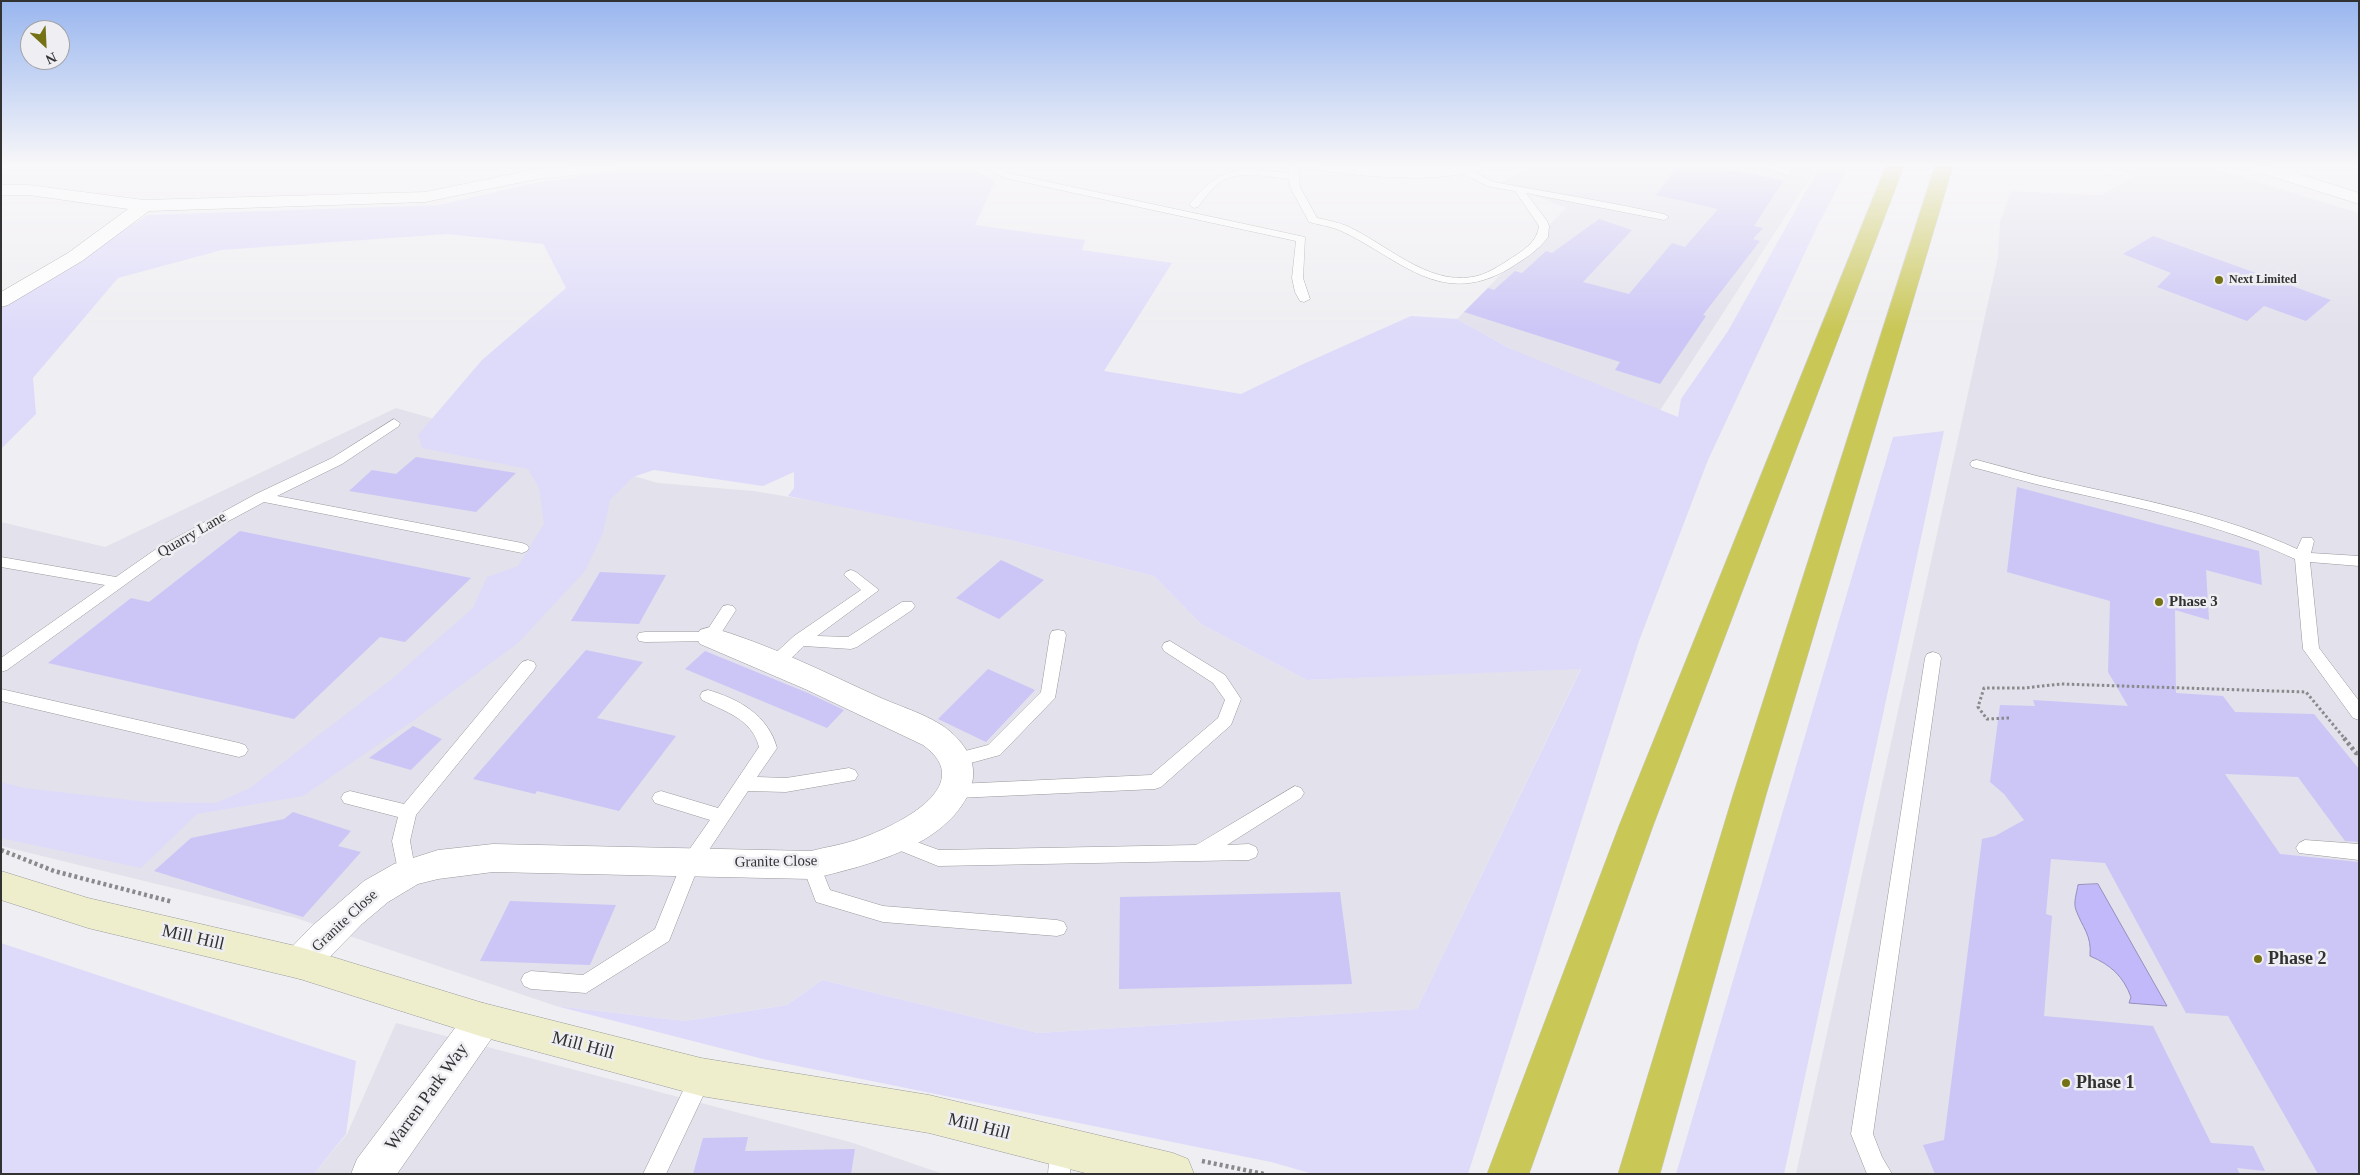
<!DOCTYPE html>
<style>
body{margin:0}
#map{position:relative;width:2360px;height:1175px;overflow:hidden;background:#efeef2;font-family:"Times New Roman",serif}
canvas{display:block}
.frame{position:absolute;inset:0;border:2px solid #323233;pointer-events:none}
.north{position:absolute;left:20px;top:20px;width:50px;height:50px;box-sizing:border-box;background:#efeef2;border:1px solid #a3a3a6;border-radius:50%;rotate:155deg;font-size:14px;font-weight:700;line-height:20px;text-align:center;color:#323233}
.north::after{content:'';display:block;margin:auto;width:18px;height:22px;background:#757216;clip-path:polygon(50% 0,100% 100%,50% 72%,0 100%)}
</style>
<div id="map">
<canvas width="2360" height="1175"></canvas>
<div class="frame"></div>
<div class="north">N</div>
</div>
<script>
const g = document.querySelector('canvas').getContext('2d');
g.lineJoin = 'round';
function fill(path, color) { g.fillStyle = color; g.fill(path, 'evenodd'); }
function stroke(path, color, width, dash) { g.strokeStyle = color; g.lineWidth = width; g.lineCap = dash ? 'butt' : 'round'; g.setLineDash(dash || []); g.stroke(path); }
function drawText(font, color, halo, rows, align = 'center') {
  g.font = font + ' "Times New Roman",serif'; g.lineWidth = 5; g.setLineDash([]); g.textBaseline = 'middle'; g.strokeStyle = halo; g.fillStyle = color; for (const [text, x, y, turn = 0] of rows) {
    g.save(); g.translate(x, y); g.rotate((+turn || 0) * Math.PI / 180); g.textAlign = isNaN(turn) ? turn : align; if (halo) g.strokeText(text, 0, 0); g.fillText(text, 0, 0); g.restore();
  }
}
fill(new Path2D(`
 M 1532,166 L 1818,166 L 1650,426 L 1457,319 L 1566,208 L 1500,182 Z
 M 2104,166 L 2206,166 L 2359,213 L 2359,1174 L 1796,1174 L 1998,257 L 2000,222 L 2011,191 L 2102,195 L 2134,176 Z
 M 396,408 L 658,483 L 753,491 L 864,509 L 1010,540 L 1154,576 L 1201,624 L 1307,680 L 1581,668 L 1417,1009 L 1038,1033 L 822,980 L 787,1005 L 685,1021 L 556,1006 L 296,918 L 1,846 L 1,522 L 105,547 Z
 M 396,1023 L 850,1142 L 943,1174 L 314,1174 L 347,1134 Z`), '#e2e1ec');
fill(new Path2D(`
 M 660,166 L 968,166 L 995,181 L 975,225 L 1085,240 L 1082,250 L 1172,263 L 1104,371 L 1241,394 L 1301,365 L 1411,316 L 1457,319 L 1511,349 L 1678,417 L 1681,399 L 1728,331 L 1820,166 L 1849,166 L 1816,229 L 1708,460 L 1639,641 L 1468,1174 L 1313,1174 L 1271,1162 L 763,1059 L 556,1006 L 685,1021 L 787,1005 L 822,980 L 1038,1033 L 1417,1009 L 1581,669 L 1307,680 L 1201,624 L 1154,576 L 1010,540 L 788,496 L 794,488 L 794,472 L 763,486 L 654,470 L 633,477 L 610,500 L 603,533 L 585,571 L 518,643 L 414,720 L 303,796 L 197,814 L 141,868 L 1,838 L 1,782 L 24,788 L 148,802 L 216,803 L 250,788 L 393,678 L 473,608 L 487,577 L 518,566 L 544,524 L 539,488 L 528,469 L 422,448 L 418,435 L 482,360 L 566,288 L 543,244 L 447,234 L 222,250 L 118,278 L 33,378 L 36,414 L 1,449 L 1,305 L 148,215 L 439,205 L 544,181 Z
 M 1944,431 L 1784,1174 L 1676,1174 L 1893,437 Z
 M 1,943 L 356,1061 L 346,1134 L 314,1174 L 1,1174 Z`), '#dedbfa');
const water = new Path2D(`
 M 2098,884 L 2167,1006 L 2129,1003 L 2131,997 C 2123,976 2111,965 2090,956 C 2092,935 2082,927 2076,910 C 2073,903 2077,892 2078,885 Z`);
fill(water, '#c2b9fa');
stroke(water, '#9790be', 1);
fill(new Path2D(`
 M 1678,166 L 1715,166 L 1783,181 L 1754,226 L 1763,228 L 1753,239 L 1760,241 L 1703,315 L 1706,316 L 1660,384 L 1615,370 L 1620,362 L 1464,312 L 1488,288 L 1494,290 L 1515,271 L 1522,273 L 1546,251 L 1552,253 L 1599,219 L 1632,230 L 1583,282 L 1629,294 L 1672,243 L 1685,247 L 1718,209 L 1656,195 Z
 M 2153,236 L 2331,300 L 2306,321 L 2264,306 L 2247,321 L 2157,287 L 2171,273 L 2123,254 Z
 M 416,457 L 516,473 L 476,512 L 349,491 L 372,470 L 396,474 Z
 M 2017,487 L 2259,551 L 2262,585 L 2206,570 L 2209,620 L 2175,610 L 2176,693 L 2223,696 L 2235,712 L 2314,714 L 2359,769 L 2359,842 L 2345,841 L 2298,777 L 2225,774 L 2280,854 L 2359,862 L 2359,1174 L 2318,1174 L 2228,1016 L 2186,1013 L 2105,863 L 2051,859 L 2046,914 L 2052,916 L 2044,1016 L 2153,1026 L 2211,1143 L 2253,1146 L 2265,1171 L 2237,1168 L 2240,1174 L 1935,1174 L 1923,1145 L 1944,1140 L 1982,839 L 1995,836 L 2024,820 L 2004,794 L 1990,782 L 2000,705 L 2035,706 L 2033,700 L 2128,706 L 2108,672 L 2110,601 L 2007,572 Z
 M 240,531 L 471,578 L 405,642 L 380,637 L 294,719 L 48,663 L 131,598 L 149,602 Z
 M 1001,560 L 1044,580 L 999,619 L 956,598 Z
 M 600,572 L 666,575 L 639,624 L 571,621 Z
 M 586,650 L 643,662 L 597,718 L 676,736 L 619,811 L 537,791 L 535,794 L 473,779 Z
 M 705,651 L 808,693 L 844,710 L 827,728 L 685,669 Z
 M 988,669 L 1035,690 L 986,742 L 938,719 Z
 M 413,726 L 442,739 L 411,770 L 369,758 Z
 M 293,812 L 351,831 L 338,846 L 361,852 L 303,917 L 154,871 L 191,838 L 284,819 Z
 M 1340,892 L 1352,984 L 1119,989 L 1120,897 Z
 M 510,901 L 616,905 L 590,965 L 480,961 Z
 M 748,1137 L 745,1151 L 855,1149 L 851,1174 L 693,1174 L 703,1138 Z`), '#cbc6f6');
const service = new Path2D(`
 M 982,166 L 994,166 L 1008,173 L 1305,237 L 1303,278 L 1310,299 L 1304,302 L 1300,301 L 1295,292 L 1292,278 L 1296,241 L 1005,178 Z
 M 1288,166 L 1298,166 L 1300,187 L 1317,218 C 1327,220 1337,222 1347,226 C 1385,243 1427,285 1472,277 C 1486,275 1499,266 1510,259 C 1524,250 1537,242 1539,226 L 1515,191 L 1490,187 L 1457,171 L 1457,167 C 1470,164 1485,181 1499,183 C 1554,193 1609,202 1664,214 L 1669,217 L 1664,220 L 1526,193 L 1547,221 L 1549,226 L 1548,237 C 1538,251 1524,259 1510,268 C 1440,310 1399,257 1339,230 C 1330,226 1319,225 1309,222 L 1290,187 L 1289,179 C 1269,177 1240,170 1222,181 C 1212,187 1205,198 1198,207 L 1194,208 L 1189,205 C 1221,163 1241,169 1289,173 Z
 M 1761,166 L 1775,166 L 1792,172 L 1787,175 Z
 M 394,419 L 400,423 L 399,426 L 342,464 L 277,496 L 522,543 L 527,545 L 529,548 L 527,551 L 522,553 L 264,502 L 169,553 L 7,670 L 1,672 L 1,658 L 105,585 L 1,567 L 1,557 L 116,577 L 159,547 L 256,494 L 332,458 Z
 M 1977,460 C 2004,467 2031,475 2058,481 C 2138,499 2224,515 2297,549 L 2302,538 L 2312,538 L 2314,541 L 2311,553 L 2359,556 L 2359,566 L 2310,562 L 2319,648 L 2359,701 L 2359,720 L 2353,718 L 2303,649 L 2295,559 C 2220,524 2138,507 2057,489 C 2029,483 2000,474 1972,467 L 1970,464 L 1972,461 Z
 M 851,570 L 856,572 L 879,590 L 817,636 L 848,637 L 902,602 L 912,602 L 915,606 L 912,610 L 857,647 L 851,649 L 804,646 C 794,654 784,670 770,666 L 768,662 L 770,658 L 794,636 L 861,590 L 844,575 L 846,572 Z
 M 728,605 L 733,606 L 736,610 L 716,641 L 645,642 L 639,641 L 637,637 L 639,633 L 645,632 L 706,632 L 723,606 Z
 M 1058,630 L 1064,631 L 1066,635 L 1055,698 L 1000,755 L 956,767 L 950,765 L 947,760 L 950,755 L 988,745 L 1041,692 L 1050,635 L 1052,631 Z
 M 1170,641 L 1225,675 L 1241,699 L 1231,725 L 1161,787 L 1155,789 L 957,798 L 951,796 L 948,791 L 951,786 L 957,784 L 1151,775 L 1218,718 L 1225,700 L 1213,683 L 1164,651 L 1162,647 L 1164,643 Z
 M 1933,652 L 1939,654 L 1941,658 L 1873,1134 L 1882,1157 L 1892,1174 L 1867,1174 L 1851,1134 L 1925,658 L 1927,654 Z
 M 528,660 L 534,662 L 536,666 L 534,670 L 416,815 L 410,841 L 416,874 L 414,880 L 407,882 L 400,880 L 392,841 L 398,817 L 344,803 L 341,798 L 344,793 L 350,791 L 404,804 L 522,662 Z
 M 1,689 L 239,743 L 245,745 L 248,750 L 245,755 L 239,757 L 1,701 Z
 M 708,690 C 739,699 768,715 777,748 L 757,777 L 786,778 L 849,768 L 855,770 L 858,775 L 855,780 L 786,792 L 748,791 L 699,865 L 669,941 L 586,993 L 531,989 L 524,986 L 521,980 L 524,974 L 531,971 L 583,975 L 655,929 L 684,857 L 710,820 L 655,803 L 652,798 L 655,793 L 661,791 L 718,808 L 759,747 C 752,719 726,712 702,700 L 700,696 L 702,692 Z
 M 1295,786 L 1301,788 L 1304,793 L 1301,798 L 1227,845 L 1249,844 L 1256,847 L 1258,852 L 1256,857 L 1249,860 L 938,866 L 886,845 L 883,840 L 886,835 L 892,833 L 939,850 L 1196,845 Z
 M 2305,840 L 2359,844 L 2359,860 L 2299,853 L 2296,848 L 2299,843 Z
 M 811,857 L 818,860 L 830,890 L 883,906 L 1057,920 L 1064,922 L 1067,928 L 1064,934 L 1057,936 L 883,922 L 816,902 L 802,865 L 804,860 Z
 M 701,1067 L 709,1070 L 712,1077 L 666,1174 L 643,1174 L 693,1070 Z
 M 1061,1137 L 1069,1140 L 1072,1148 L 1070,1174 L 1048,1174 L 1050,1148 L 1053,1140 Z`);
const minor = new Path2D(`
 M 566,166 L 622,166 L 619,170 L 613,171 L 537,179 L 425,202 L 149,211 L 82,261 L 8,305 L 1,307 L 1,292 L 68,253 L 128,209 L 29,195 L 1,195 L 1,185 L 29,185 L 144,200 L 425,192 L 537,169 Z
 M 1312,166 L 1486,166 L 1483,170 C 1431,183 1374,177 1321,171 L 1315,170 Z
 M 710,627 C 769,644 826,673 881,698 C 906,709 940,718 958,739 C 974,757 978,775 967,797 C 939,849 864,866 811,879 L 493,872 L 438,879 L 418,884 L 388,902 L 362,924 L 313,974 L 300,979 L 287,974 L 282,963 L 287,952 L 311,927 L 364,881 L 394,864 L 438,850 L 493,844 L 811,851 C 826,847 841,845 856,840 C 892,828 981,787 923,745 L 805,689 L 700,644 L 696,637 L 700,630 Z
 M 483,1003 L 496,1008 L 502,1020 L 496,1032 L 397,1174 L 351,1174 L 357,1159 L 470,1008 Z`);
const tertiary = new Path2D(`
 M 2248,166 L 2274,166 L 2359,193 L 2359,204 L 2251,170 Z`);
const secondary = new Path2D(`
 M 1,871 L 88,898 L 300,947 L 483,1003 L 701,1058 L 929,1095 L 1173,1153 L 1188,1159 L 1194,1174 L 1089,1174 L 929,1133 L 701,1096 L 483,1037 L 300,979 L 88,928 L 1,900 Z`);
const motorway = new Path2D(`
 M 1886,166 L 1904,166 L 1653,826 L 1529,1174 L 1487,1174 L 1619,826 Z
 M 1935,166 L 1953,166 L 1766,795 L 1660,1174 L 1618,1174 L 1733,795 Z`);
stroke(service, '#9a9a9d', 1);
stroke(minor, '#9a9a9d', 1);
stroke(tertiary, '#9a9a9d', 1);
stroke(secondary, '#9a9a9d', 1);
stroke(motorway, '#cacaca', 1);
stroke(new Path2D(`
 M 2009,718 L 1987,719 L 1978,707 L 1984,688 L 2024,688 L 2061,684 L 2306,692 L 2345,739`), '#8a898c', 3, [2.5, 2.5]);
stroke(new Path2D(`
 M 2344,738 L 2356,753 L 2359,753
 M 1,850 L 54,871 L 173,902
 M 1202,1161 L 1264,1174`), '#8a898c', 4.5, [3, 3]);
fill(service, '#fff');
fill(minor, '#fff');
fill(tertiary, '#fff');
fill(secondary, '#efeecc');
fill(motorway, '#c9c756');
const sky = g.createLinearGradient(0, 0, 0, 330);
sky.addColorStop(0, '#99b6ef');
sky.addColorStop(0.5, '#f8f7f9');
sky.addColorStop(1, '#f8f7f900');
g.fillStyle = sky;
g.fillRect(0, 0, 2360, 330);
for (const [x, y, r, color] of [
 [2219,280,5,"#757216"],
 [2159,602,5,"#757216"],
 [2258,959,5,"#757216"],
 [2066,1083,5,"#757216"]
]) { const dot = new Path2D(); dot.arc(x, y, r, 0, 2 * Math.PI); g.fillStyle = color; g.fill(dot); stroke(dot, '#efeef2', 2); }
drawText('bold 12px', '#323233', '#efeef2', [
 ["Next Limited",2229,280]
], 'left');
drawText('15px', '#323233', '#efeef2', [
 ["Quarry Lane",192,535,-30],
 ["Granite Close",776,862,-1],
 ["Granite Close",345,921,-43]
]);
drawText('bold 15px', '#323233', '#efeef2', [
 ["Phase 3",2169,602]
], 'left');
drawText('18px', '#323233', '#efeef2', [
 ["Mill Hill",193,938,13],
 ["Mill Hill",583,1046,15],
 ["Warren Park Way",427,1097,-54],
 ["Mill Hill",979,1127,14]
]);
drawText('bold 18px', '#323233', '#efeef2', [
 ["Phase 2",2268,959],
 ["Phase 1",2076,1083]
], 'left');
</script>
